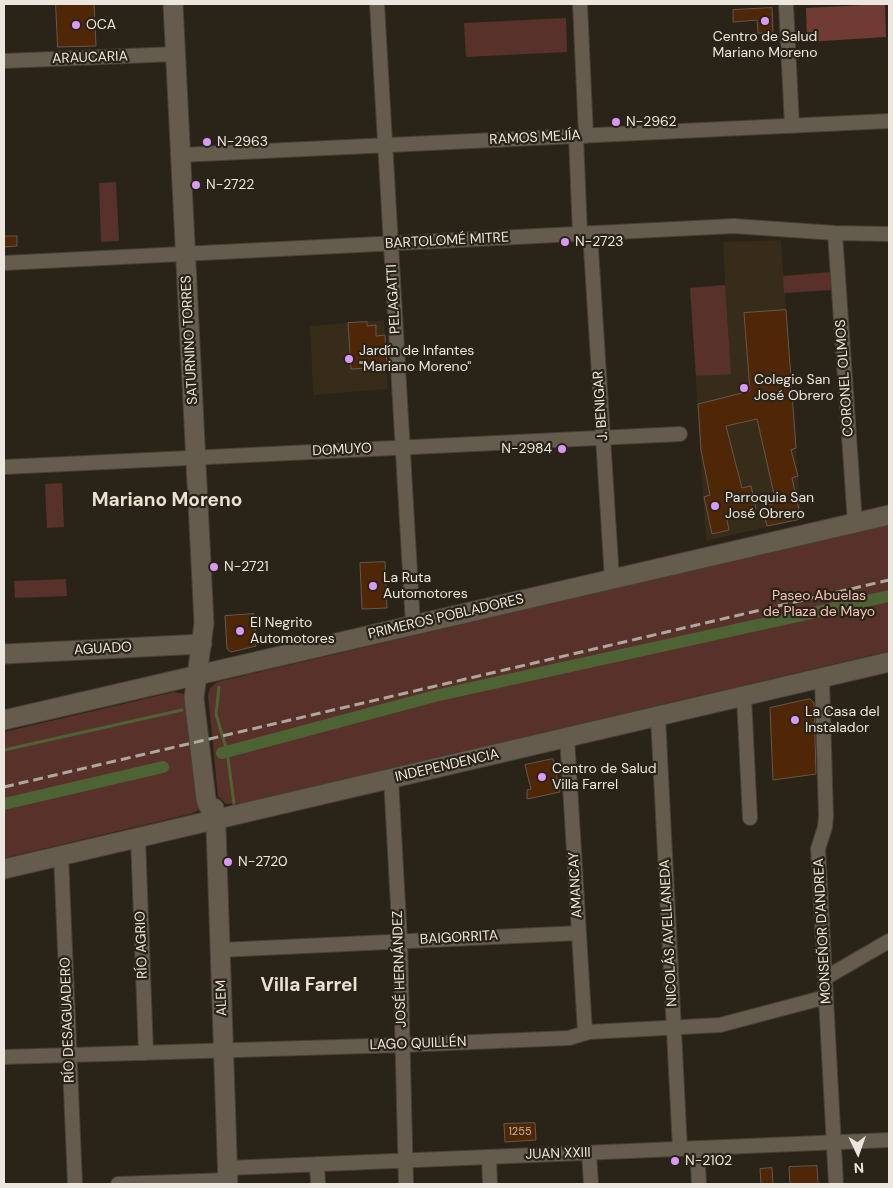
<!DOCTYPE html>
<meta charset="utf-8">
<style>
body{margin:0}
#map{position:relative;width:893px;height:1188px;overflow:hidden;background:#2a2317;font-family:"DM Sans",sans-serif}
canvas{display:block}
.frame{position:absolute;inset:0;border:5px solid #ebe6de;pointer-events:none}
.north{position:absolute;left:833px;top:1128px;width:50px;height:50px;-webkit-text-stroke:4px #2a2317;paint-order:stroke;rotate:177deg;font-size:14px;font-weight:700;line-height:20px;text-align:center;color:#ebe6de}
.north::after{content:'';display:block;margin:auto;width:18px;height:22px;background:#ebe6de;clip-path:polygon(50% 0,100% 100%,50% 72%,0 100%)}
</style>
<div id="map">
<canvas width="893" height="1188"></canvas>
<div class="frame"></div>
<div class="north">N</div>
</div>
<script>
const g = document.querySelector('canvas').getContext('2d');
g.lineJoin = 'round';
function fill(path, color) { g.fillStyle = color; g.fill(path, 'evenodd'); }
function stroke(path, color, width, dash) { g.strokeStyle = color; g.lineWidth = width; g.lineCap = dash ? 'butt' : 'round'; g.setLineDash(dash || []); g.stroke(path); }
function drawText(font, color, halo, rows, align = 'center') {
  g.font = font + ' "DM Sans",sans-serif'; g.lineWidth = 4.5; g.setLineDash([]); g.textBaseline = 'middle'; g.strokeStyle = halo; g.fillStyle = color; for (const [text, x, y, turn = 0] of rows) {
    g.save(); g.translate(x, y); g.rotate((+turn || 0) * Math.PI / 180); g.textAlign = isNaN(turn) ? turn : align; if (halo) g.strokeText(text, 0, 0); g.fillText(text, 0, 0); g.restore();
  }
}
fill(new Path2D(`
 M 781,240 L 801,519 L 706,541 L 690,288 L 725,285 L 723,242 Z
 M 384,320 L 388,389 L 313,395 L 310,326 Z`), '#372b19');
fill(new Path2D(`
 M 566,18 L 567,52 L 466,57 L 464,23 Z
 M 116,182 L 119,241 L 101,242 L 99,183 Z
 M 830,272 L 832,290 L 784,293 L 783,276 Z
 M 725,285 L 731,374 L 696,376 L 690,288 Z
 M 62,483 L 64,527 L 47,528 L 45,484 Z
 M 889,524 L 889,651 L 243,803 L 226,804 L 218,796 L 208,695 L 210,688 L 217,682 Z
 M 66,579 L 67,596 L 15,598 L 14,581 Z
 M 174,692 L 186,694 L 200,810 L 190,814 L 4,858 L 4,732 Z`), '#58312b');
fill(new Path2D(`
 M 885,4 L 886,37 L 807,42 L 806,8 Z`), '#6f3b33');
stroke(new Path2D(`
 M 219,687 L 216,714 L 227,751 L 234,804
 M 4,750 L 182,710`), '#4e6334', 3);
stroke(new Path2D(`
 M 222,753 L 435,696 L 889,596
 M 4,804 L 163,767`), '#4e6334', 12);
const building = new Path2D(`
 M 56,4 L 94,4 L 96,46 L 58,47 Z
 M 772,8 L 773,33 L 758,33 L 757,20 L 733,22 L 733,10 Z
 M 4,236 L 17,236 L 17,246 L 4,247 Z
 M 786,310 L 796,448 L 791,450 L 798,476 L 792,478 L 801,519 L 767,526 L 762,506 L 776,503 L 757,419 L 726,426 L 742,488 L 751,486 L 756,508 L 726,515 L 729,530 L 712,534 L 704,497 L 710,495 L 701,450 L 698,404 L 750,391 L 744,313 Z
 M 367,322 L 367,326 L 376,325 L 376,336 L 385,335 L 387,367 L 351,369 L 348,323 Z
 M 385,562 L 387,608 L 362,609 L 360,563 Z
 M 254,614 L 256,646 L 231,652 L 227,649 L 225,616 Z
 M 810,699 L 814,703 L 816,774 L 773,780 L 770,708 Z
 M 553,759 L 560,792 L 527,799 L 527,790 L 531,789 L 525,765 Z
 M 535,1123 L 536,1140 L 505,1142 L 504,1124 Z
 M 817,1166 L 818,1184 L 790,1184 L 789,1167 Z
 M 772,1168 L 773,1184 L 761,1184 L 760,1169 Z`);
fill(building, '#502706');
stroke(building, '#66574e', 1);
const street = new Path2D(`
 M 377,4 L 413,625
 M 580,4 L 586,136
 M 786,4 L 792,126
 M 4,61 L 176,54
 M 576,136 L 580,234
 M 181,155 L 889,121
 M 590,233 L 612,579
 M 835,233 L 855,523
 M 4,263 L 734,226 L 835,233 L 889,234
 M 4,467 L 680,434
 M 822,679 L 826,816 L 825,827 L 818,849 L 836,1184
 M 744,697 L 750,818
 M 658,717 L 680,1149
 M 567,737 L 585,1032
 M 391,779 L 400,941 L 406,1184
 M 138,838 L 146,1053
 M 61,855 L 75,1184
 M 220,950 L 579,933
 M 825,978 L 889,941
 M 4,1057 L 403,1045 L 569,1038 L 589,1032 L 720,1025 L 826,997
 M 697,1148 L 699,1184
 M 589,1153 L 591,1184
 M 489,1157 L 490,1184
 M 317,1164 L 318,1184
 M 228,1168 L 889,1140
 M 118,1184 L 228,1180`);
const secondary = new Path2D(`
 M 173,4 L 204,623 L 194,698 L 206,799 L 208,805 L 213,812
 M 4,654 L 202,644
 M 4,720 L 889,515
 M 214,808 L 216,828 L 228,1184
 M 4,869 L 889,662`);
stroke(street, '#474038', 16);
stroke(secondary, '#474038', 21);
stroke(street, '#655c4e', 14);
stroke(secondary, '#655c4e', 19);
stroke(new Path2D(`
 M 4,787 L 889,580`), '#ada89e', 3, [10, 5]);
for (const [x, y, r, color] of [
 [765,21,5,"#d99af7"],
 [76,25,5,"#d99af7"],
 [616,122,5,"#d99af7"],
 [207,142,5,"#d99af7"],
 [196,185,5,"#d99af7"],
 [565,242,5,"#d99af7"],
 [349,359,5,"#d99af7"],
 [744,388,5,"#d99af7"],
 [562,449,5,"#d99af7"],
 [715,506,5,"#d99af7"],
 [214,567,5,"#d99af7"],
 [373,586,5,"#d99af7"],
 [240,631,5,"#d99af7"],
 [795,720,5,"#d99af7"],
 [542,777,5,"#d99af7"],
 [228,862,5,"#d99af7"],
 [675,1161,5,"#d99af7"]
]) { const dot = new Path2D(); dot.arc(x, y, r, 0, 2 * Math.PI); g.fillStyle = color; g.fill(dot); stroke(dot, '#2a2317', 2); }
drawText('11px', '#c4b6a8', null, [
 ["1255",520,1132]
]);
drawText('14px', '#ebe6de', '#2a2317', [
 ["OCA",86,25],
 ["Centro de Salud",765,37,"center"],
 ["Mariano Moreno",765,53,"center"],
 ["N-2962",626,122],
 ["N-2963",217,142],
 ["N-2722",206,185],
 ["N-2723",575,242],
 ["Jardín de Infantes",359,351],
 ["\"Mariano Moreno\"",359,367],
 ["Colegio San",754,380],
 ["José Obrero",754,396],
 ["N-2984",552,449,"right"],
 ["Parroquia San",725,498],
 ["José Obrero",725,514],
 ["N-2721",224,567],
 ["La Ruta",383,578],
 ["Automotores",383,594],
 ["El Negrito",250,623],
 ["Automotores",250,639],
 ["La Casa del",805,712],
 ["Instalador",805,728],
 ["Centro de Salud",552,769],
 ["Villa Farrel",552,785],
 ["N-2720",238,862],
 ["N-2102",685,1161]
], 'left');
drawText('14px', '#ebe6de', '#2a2317', [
 ["ARAUCARIA",90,58,-2],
 ["RAMOS MEJÍA",535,138,-3],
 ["BARTOLOMÉ MITRE",447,241,-3],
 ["PELAGATTI",394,299,-93],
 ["SATURNINO TORRES",190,340,-93],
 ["CORONEL OLMOS",845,378,-94],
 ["J. BENIGAR",601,406,-94],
 ["DOMUYO",342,450,-3],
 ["PRIMEROS POBLADORES",446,617,-13],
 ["AGUADO",103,649,-3],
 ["INDEPENDENCIA",447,766,-13],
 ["AMANCAY",576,885,-93],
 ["MONSEÑOR D'ANDREA",823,931,-93],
 ["NICOLÁS AVELLANEDA",669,933,-93],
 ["BAIGORRITA",459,938,-3],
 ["RÍO AGRIO",142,945,-92],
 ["JOSÉ HERNÁNDEZ",400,969,-92],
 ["ALEM",222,998,-92],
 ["RÍO DESAGUADERO",68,1020,-92],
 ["LAGO QUILLÉN",418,1044,-2],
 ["JUAN XXIII",558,1154,-2]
]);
drawText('14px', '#f9c3bb', '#2a2317', [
 ["Paseo Abuelas",819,596],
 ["de Plaza de Mayo",819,612]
]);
drawText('bold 19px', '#ebe1d1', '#2a2317', [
 ["Mariano Moreno",167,501],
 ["Villa Farrel",309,986]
]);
</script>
